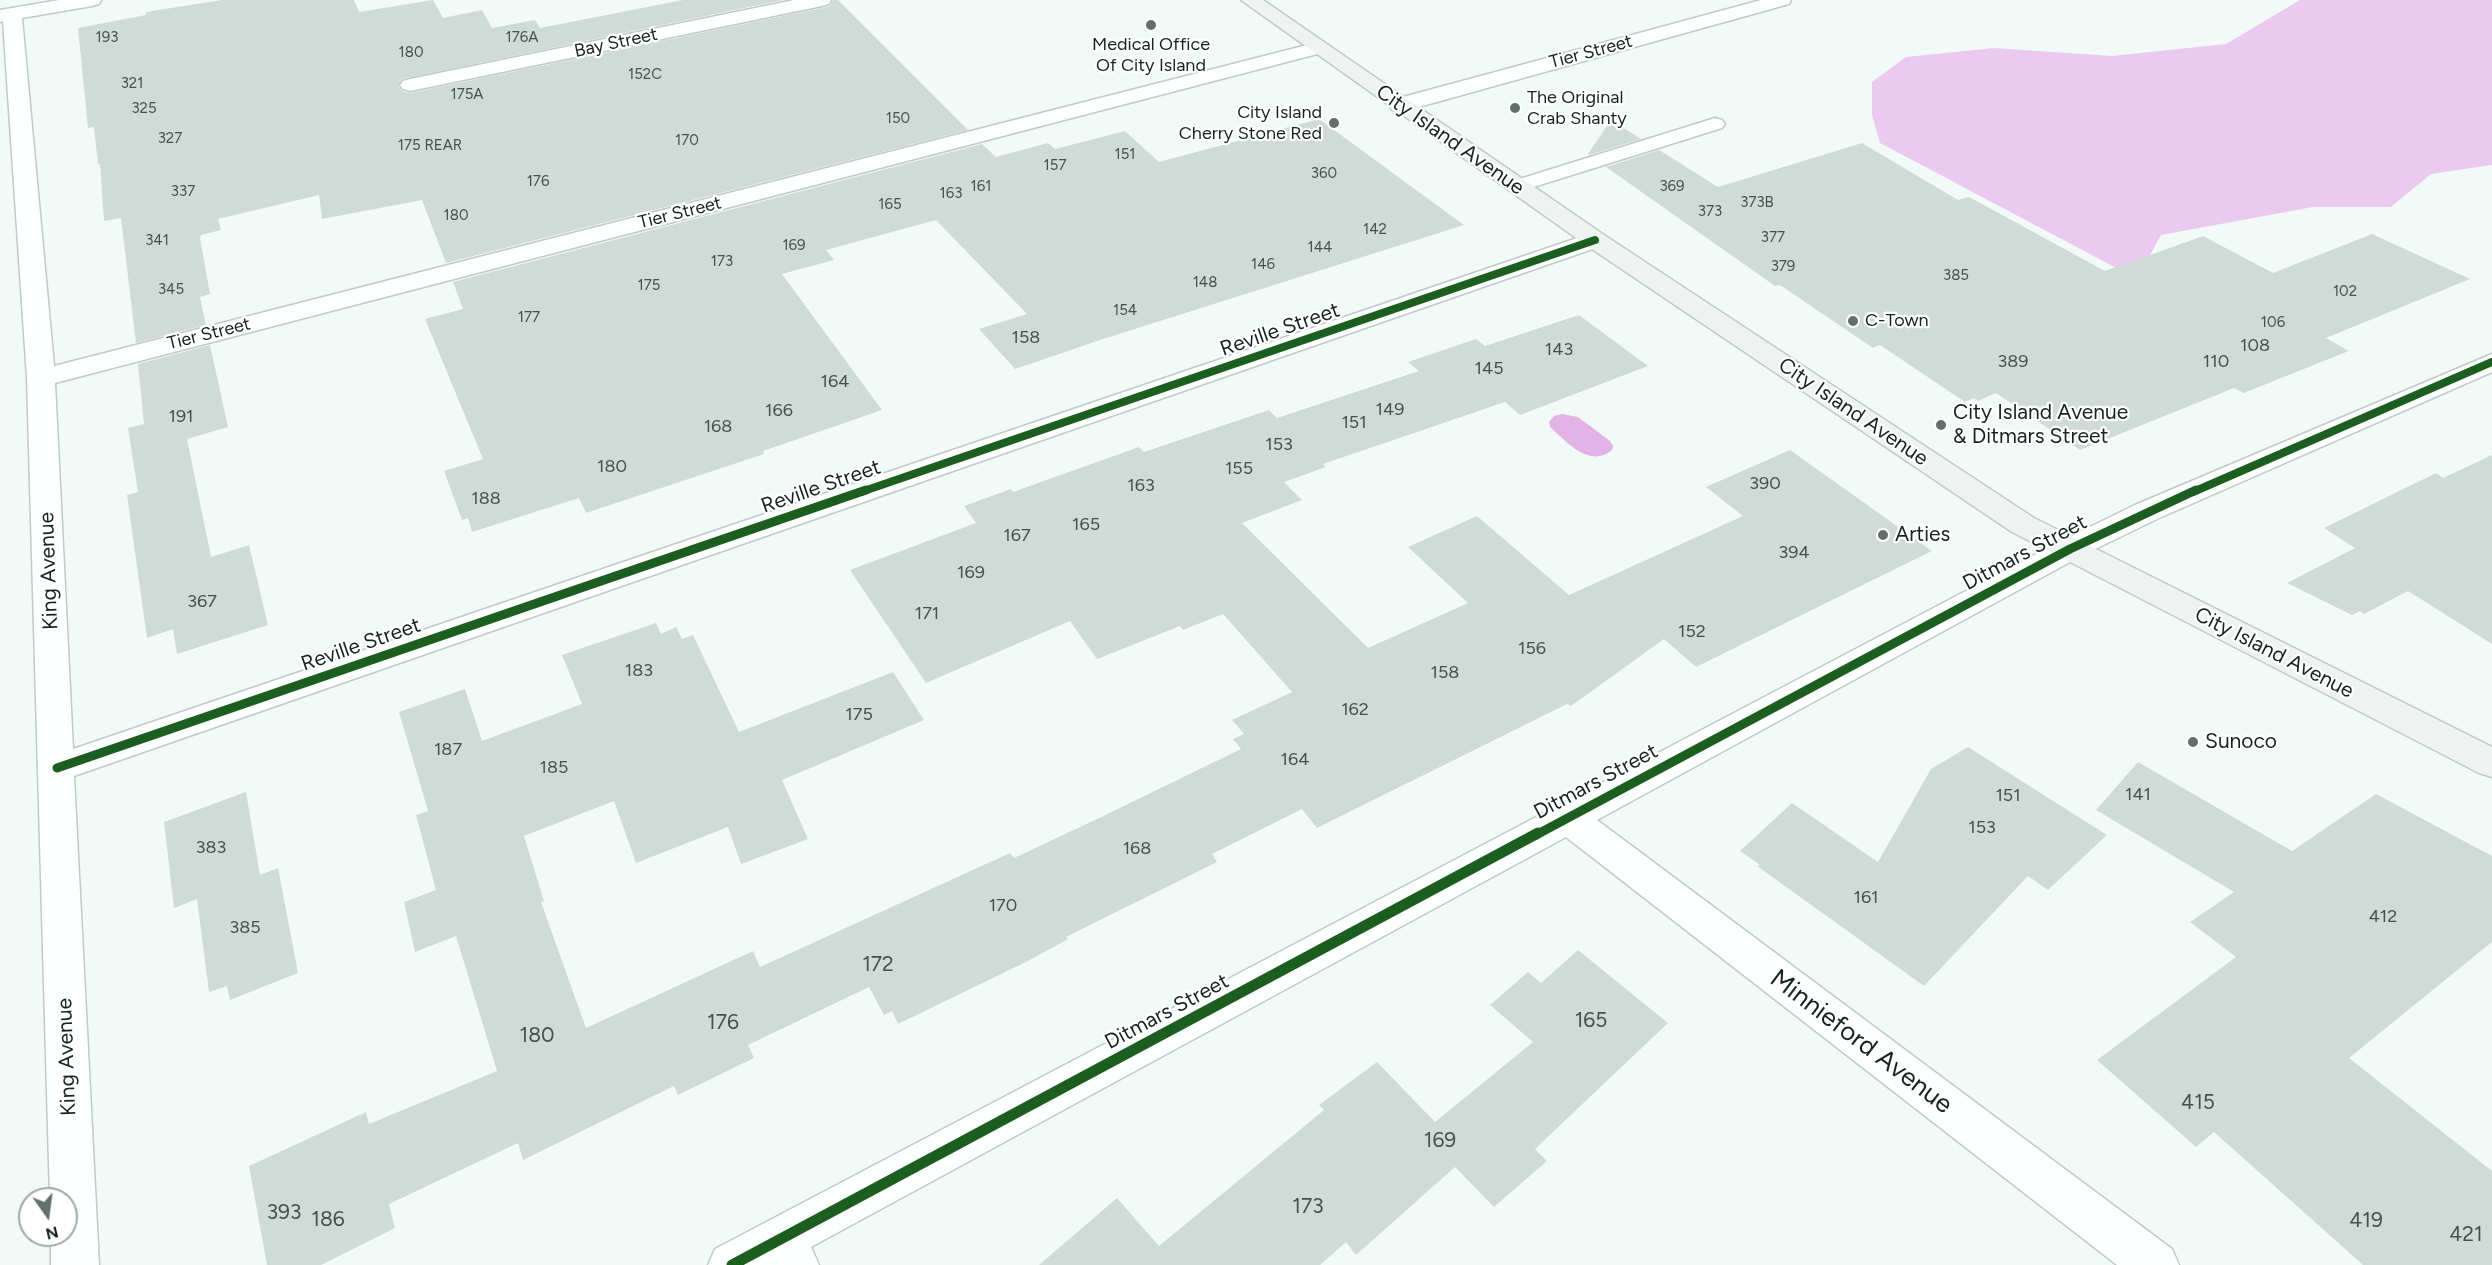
<!DOCTYPE html>
<style>
body{margin:0}
#map{position:relative;width:2492px;height:1265px;overflow:hidden;background:#f2faf8;font-family:Figtree,sans-serif}
canvas{display:block}
.north{position:absolute;left:18px;top:1187px;width:60px;height:60px;box-sizing:border-box;background:#fff;border:2px solid #a1a7a5;border-radius:50%;rotate:166deg;font-size:16px;font-weight:700;line-height:24px;text-align:center;color:#15241f}
.north::after{content:'';display:block;margin:auto;width:21px;height:27px;background:#626f6b;clip-path:polygon(50% 0,100% 100%,50% 72%,0 100%)}
</style>
<div id="map">
<canvas width="2492" height="1265"></canvas>
<div class="north">N</div>
</div>
<script>
const g = document.querySelector('canvas').getContext('2d');
g.lineJoin = 'round';
function fill(path, color) { g.fillStyle = color; g.fill(path, 'evenodd'); }
function stroke(path, color, width, dash) { g.strokeStyle = color; g.lineWidth = width; g.lineCap = dash ? 'butt' : 'round'; g.setLineDash(dash || []); g.stroke(path); }
function drawText(font, color, halo, rows, align = 'center') {
  g.font = font + ' Figtree,sans-serif'; g.lineWidth = 4.5; g.setLineDash([]); g.textBaseline = 'middle'; g.strokeStyle = halo; g.fillStyle = color; for (const [text, x, y, turn = 0] of rows) {
    g.save(); g.translate(x, y); g.rotate((+turn || 0) * Math.PI / 180); g.textAlign = isNaN(turn) ? turn : align; if (halo) g.strokeText(text, 0, 0); g.fillText(text, 0, 0); g.restore();
  }
}
fill(new Path2D(`
 M 2300,0 L 2492,0 L 2492,165 L 2431,174 L 2391,207 L 2313,207 L 2161,235 L 2137,279 L 1880,143 L 1872,115 L 1872,82 L 1906,57 L 1994,48 L 2112,56 L 2226,44 Z`), '#ecc9f1');
fill(new Path2D(`
 M 1562,414 L 1578,417 L 1610,441 L 1613,446 L 1612,450 C 1589,469 1566,441 1550,427 L 1549,422 L 1554,416 Z`), '#e2b3e6');
fill(new Path2D(`
 M 222,0 L 354,0 L 359,12 L 433,0 L 443,18 L 482,10 L 492,28 L 535,20 L 540,28 L 683,0 L 783,0 L 402,79 L 398,86 L 402,91 L 410,93 L 822,8 L 830,6 L 833,0 L 838,0 L 968,130 L 446,263 L 422,200 L 322,219 L 319,195 L 218,219 L 221,230 L 201,235 L 200,238 L 210,294 L 200,297 L 206,325 L 136,343 L 121,218 L 104,221 L 100,164 L 98,165 L 94,127 L 88,128 L 78,28 L 146,15 L 146,12 Z
 M 1319,119 L 1464,225 L 1103,339 L 1015,369 L 979,329 L 1027,314 L 936,220 L 826,250 L 834,260 L 782,274 L 882,410 L 763,451 L 764,454 L 586,513 L 579,498 L 472,532 L 468,518 L 462,520 L 444,471 L 483,459 L 425,319 L 463,309 L 453,282 L 982,144 L 996,157 L 1048,143 L 1055,149 L 1125,131 L 1159,162 Z
 M 1611,120 L 1641,139 L 1589,155 L 1588,154 Z
 M 1862,143 L 1958,200 L 1969,197 L 2105,271 L 2203,236 L 2273,273 L 2372,234 L 2470,279 L 2326,338 L 2349,351 L 2244,393 L 2234,388 L 2080,450 L 1996,393 L 1978,401 L 1974,398 L 1965,402 L 1880,345 L 1873,348 L 1780,285 L 1775,286 L 1606,167 L 1659,150 L 1718,187 Z
 M 1579,315 L 1648,366 L 1520,415 L 1505,402 L 1323,464 L 1326,467 L 1284,482 L 1302,500 L 1242,523 L 1368,648 L 1468,603 L 1408,547 L 1477,516 L 1569,595 L 1743,516 L 1706,487 L 1790,450 L 1932,551 L 1696,667 L 1664,639 L 1571,706 L 1567,704 L 1317,828 L 1302,809 L 1212,854 L 1217,862 L 1066,937 L 1068,939 L 1028,961 L 898,1024 L 892,1011 L 884,1015 L 869,987 L 748,1045 L 754,1058 L 678,1095 L 674,1086 L 523,1160 L 518,1143 L 389,1204 L 395,1228 L 321,1265 L 267,1265 L 249,1166 L 366,1112 L 369,1124 L 497,1071 L 456,936 L 415,952 L 404,902 L 436,890 L 416,815 L 428,811 L 399,712 L 465,689 L 482,741 L 582,704 L 562,655 L 656,623 L 661,634 L 676,627 L 682,639 L 693,635 L 739,732 L 893,672 L 924,720 L 782,780 L 808,839 L 741,864 L 728,827 L 636,863 L 614,801 L 524,836 L 544,901 L 541,902 L 586,1028 L 753,951 L 760,967 L 1010,853 L 1014,858 L 1097,819 L 1241,749 L 1233,739 L 1244,734 L 1232,720 L 1292,692 L 1223,614 L 1183,630 L 1180,626 L 1097,659 L 1070,621 L 926,683 L 850,570 L 976,523 L 964,506 L 1011,489 L 1013,492 L 1139,447 L 1144,452 L 1269,410 L 1277,418 L 1419,371 L 1408,362 L 1476,339 L 1485,346 Z
 M 210,345 L 228,427 L 187,439 L 211,557 L 249,545 L 268,625 L 177,654 L 173,629 L 147,638 L 127,495 L 138,492 L 128,428 L 144,424 L 138,364 Z
 M 2492,455 L 2492,644 L 2408,591 L 2364,614 L 2360,611 L 2352,615 L 2287,583 L 2355,548 L 2324,528 L 2436,473 L 2443,478 Z
 M 1968,747 L 2107,835 L 2048,890 L 2028,876 L 1924,986 L 1757,866 L 1760,865 L 1740,851 L 1792,803 L 1878,862 L 1931,769 Z
 M 2138,762 L 2292,851 L 2376,794 L 2492,856 L 2492,942 L 2349,1058 L 2492,1171 L 2492,1265 L 2363,1265 L 2214,1132 L 2196,1147 L 2097,1060 L 2236,957 L 2190,922 L 2234,892 L 2096,810 Z
 M 246,792 L 260,875 L 278,868 L 298,973 L 230,1000 L 227,986 L 209,992 L 197,899 L 174,908 L 164,822 Z
 M 1578,950 L 1668,1023 L 1535,1149 L 1547,1161 L 1494,1207 L 1455,1167 L 1356,1255 L 1346,1242 L 1320,1265 L 1039,1265 L 1117,1198 L 1159,1246 L 1324,1110 L 1319,1105 L 1377,1062 L 1435,1122 L 1533,1042 L 1490,1005 L 1528,972 L 1541,983 Z`), '#d0dbd8');
const service = new Path2D(`
 M 1715,118 L 1722,120 L 1725,124 L 1722,128 L 1524,190 L 1517,192 L 1510,190 L 1507,186 L 1510,182 Z`);
const minor = new Path2D(`
 M 59,0 L 101,0 L 99,4 L 92,6 L 22,18 L 54,366 L 1311,44 L 1325,44 L 1328,48 L 1325,52 L 55,383 L 73,749 L 1586,235 L 1595,233 L 1604,235 L 1607,240 L 1604,245 L 74,776 L 99,1265 L 51,1265 L 51,1235 L 66,1235 L 66,1199 L 50,1199 L 27,378 L 3,21 L 0,22 L 0,10 Z
 M 794,0 L 831,0 L 829,4 L 822,6 L 410,91 L 403,89 L 400,85 L 403,81 L 410,79 Z
 M 1761,0 L 1791,0 L 1789,4 L 1408,110 L 1400,111 L 1392,110 L 1389,105 L 1392,100 Z
 M 2492,354 L 2492,372 L 2157,519 L 2081,556 L 1597,820 L 2172,1249 L 2179,1265 L 2117,1265 L 1566,837 L 811,1247 L 819,1265 L 708,1265 L 715,1249 L 2059,542 L 2135,505 Z`);
const secondary = new Path2D(`
 M 1241,0 L 1263,0 L 1604,235 L 2034,518 L 2492,747 L 2492,777 L 2479,773 L 2012,532 L 1586,245 Z`);
stroke(service, '#c0cac7', 3);
stroke(minor, '#c0cac7', 3);
stroke(secondary, '#c0cac7', 3);
fill(service, '#fdfefe');
fill(minor, '#fdfefe');
fill(secondary, '#eef3f2');
stroke(new Path2D(`
 M 861,492 L 1595,240
 M 2193,492 L 2492,362`), '#1b5e20', 8);
stroke(new Path2D(`
 M 57,768 L 866,490
 M 1536,835 L 2070,549 L 2196,490`), '#1b5e20', 9);
stroke(new Path2D(`
 M 732,1265 L 1538,833`), '#1b5e20', 11);
for (const [x, y, r, color] of [
 [1151,25,6,"#626f6b"],
 [1515,108,6,"#626f6b"],
 [1334,123,6,"#626f6b"],
 [1853,321,6,"#626f6b"],
 [1941,425,6,"#626f6b"],
 [1883,535,6,"#626f6b"],
 [2193,742,6,"#626f6b"]
]) { const dot = new Path2D(); dot.arc(x, y, r, 0, 2 * Math.PI); g.fillStyle = color; g.fill(dot); stroke(dot, '#fff', 2); }
drawText('15px', '#44524d', null, [
 ["193",107,38],
 ["176A",522,38],
 ["180",411,53],
 ["152C",645,75],
 ["321",132,84],
 ["175A",467,95],
 ["325",144,109],
 ["150",898,119],
 ["327",170,139],
 ["170",687,141],
 ["175 REAR",430,146],
 ["151",1125,155],
 ["157",1055,166],
 ["360",1324,174],
 ["176",538,182],
 ["161",981,187],
 ["369",1672,187],
 ["337",183,192],
 ["163",951,194],
 ["373B",1757,203],
 ["165",890,205],
 ["373",1710,212],
 ["180",456,216],
 ["142",1375,230],
 ["377",1773,238],
 ["341",157,241],
 ["169",794,246],
 ["144",1320,248],
 ["173",722,262],
 ["146",1263,265],
 ["379",1783,267],
 ["385",1956,276],
 ["148",1205,283],
 ["175",649,286],
 ["345",171,290],
 ["102",2345,292],
 ["154",1125,311],
 ["177",529,318],
 ["106",2273,323]
]);
drawText('18px', '#15241f', '#fff', [
 ["Bay Street",616,43,-12],
 ["Tier Street",1591,52,-15],
 ["Tier Street",680,213,-14],
 ["Tier Street",209,334,-14]
]);
drawText('18px', '#15241f', '#fff', [
 ["Medical Office",1151,45,"center"],
 ["Of City Island",1151,66,"center"],
 ["The Original",1527,98],
 ["Crab Shanty",1527,119],
 ["City Island",1322,113,"right"],
 ["Cherry Stone Red",1322,134,"right"],
 ["C-Town",1865,321]
], 'left');
drawText('18px', '#44524d', null, [
 ["158",1026,338],
 ["108",2255,346],
 ["143",1559,350],
 ["389",2013,362],
 ["110",2216,362],
 ["145",1489,369],
 ["164",835,382],
 ["149",1390,410],
 ["166",779,411],
 ["191",181,417],
 ["151",1354,423],
 ["168",718,427],
 ["153",1279,445],
 ["180",612,467],
 ["155",1239,469],
 ["390",1765,484],
 ["163",1141,486],
 ["188",486,499],
 ["165",1086,525],
 ["167",1017,536],
 ["394",1794,553],
 ["169",971,573],
 ["367",202,602],
 ["171",927,614],
 ["152",1692,632],
 ["156",1532,649],
 ["183",639,671],
 ["158",1445,673],
 ["162",1355,710],
 ["175",859,715],
 ["187",448,750],
 ["164",1295,760],
 ["185",554,768],
 ["141",2138,795],
 ["151",2008,796],
 ["153",1982,828],
 ["383",211,848],
 ["168",1137,849],
 ["161",1866,898],
 ["170",1003,906],
 ["412",2383,917],
 ["385",245,928]
]);
drawText('21px', '#15241f', '#fff', [
 ["City Island Avenue",1450,140,35],
 ["Reville Street",1280,330,-19],
 ["City Island Avenue",1853,412,34],
 ["Reville Street",821,487,-19],
 ["Ditmars Street",2025,553,-28],
 ["King Avenue",49,571,-92],
 ["Reville Street",361,645,-19],
 ["City Island Avenue",2274,653,27],
 ["Ditmars Street",1596,782,-28],
 ["Ditmars Street",1167,1012,-28],
 ["King Avenue",67,1057,-92]
]);
drawText('21px', '#15241f', '#fff', [
 ["City Island Avenue",1953,413],
 ["& Ditmars Street",1953,437],
 ["Arties",1895,535],
 ["Sunoco",2205,742]
], 'left');
drawText('21px', '#44524d', null, [
 ["172",878,965],
 ["165",1591,1021],
 ["176",723,1023],
 ["180",537,1036],
 ["415",2198,1103],
 ["169",1440,1141],
 ["173",1308,1207],
 ["393",284,1213],
 ["186",328,1220],
 ["419",2366,1221],
 ["421",2466,1235]
]);
drawText('26px', '#15241f', '#fff', [
 ["Minnieford Avenue",1861,1042,37]
]);
</script>
